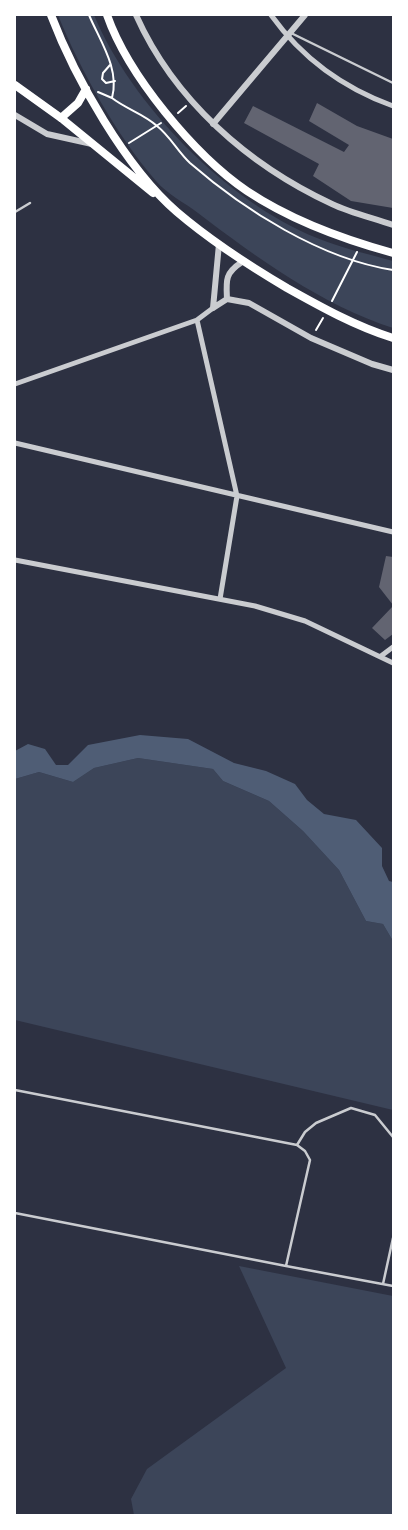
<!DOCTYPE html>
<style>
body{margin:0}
#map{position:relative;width:408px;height:1530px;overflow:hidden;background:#2d3142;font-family:"Open Sans",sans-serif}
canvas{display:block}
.frame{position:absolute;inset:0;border:16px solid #fff;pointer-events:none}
</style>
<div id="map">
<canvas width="408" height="1530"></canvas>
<div class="frame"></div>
</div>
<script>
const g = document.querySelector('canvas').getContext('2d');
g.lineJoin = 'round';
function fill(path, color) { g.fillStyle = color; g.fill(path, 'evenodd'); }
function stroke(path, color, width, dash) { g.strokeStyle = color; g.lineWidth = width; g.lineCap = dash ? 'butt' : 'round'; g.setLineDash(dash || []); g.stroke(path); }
fill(new Path2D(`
 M 58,15 L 94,15 C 131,104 227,202 317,238 C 341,248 368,254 393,261 L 393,328 C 322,305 257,258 198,213 C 185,203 167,194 156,181 C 117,136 80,70 58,15 Z
 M 138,758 L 213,769 L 223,781 L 269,801 L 303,831 L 339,870 L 366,921 L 383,924 L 393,941 L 393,1110 L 15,1020 L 15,779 L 39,772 L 73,782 L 94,768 Z
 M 239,1266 L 393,1296 L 393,1515 L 134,1515 L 131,1499 L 147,1469 L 286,1368 Z`), '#3c4559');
fill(new Path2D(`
 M 140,735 L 188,739 L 234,763 L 266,771 L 295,784 L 307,800 L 324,814 L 356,820 L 382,848 L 382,866 L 389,881 L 393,882 L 393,941 L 383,924 L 366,921 L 339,870 L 303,831 L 269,801 L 223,781 L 213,769 L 138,758 L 94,768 L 73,782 L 39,772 L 15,779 L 15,751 L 28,744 L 45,749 L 56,765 L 68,765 L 88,745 Z`), '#4f5d75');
fill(new Path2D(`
 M 317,103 L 357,126 L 393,139 L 393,208 L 351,201 L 313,176 L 319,164 L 244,123 L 253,106 L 344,152 L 349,145 L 309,121 Z
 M 386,556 L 393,557 L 393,605 L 379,587 Z
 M 393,606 L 393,634 L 385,640 L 372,628 Z`), '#626471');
stroke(new Path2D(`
 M 89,15 C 100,41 120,69 112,98 C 126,109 144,114 157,126 C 170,136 178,152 190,163 C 244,210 321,259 393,270
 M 110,65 L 103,73 L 102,79 L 106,83 L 115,81
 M 98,92 L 112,98
 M 178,113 L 186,106
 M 129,143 L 161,123
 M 332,301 L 357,252
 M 316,330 L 323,318`), '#fff', 2);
stroke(new Path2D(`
 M 291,33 L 393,83
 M 15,212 L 30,203
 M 15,1090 L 297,1145 L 305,1151 L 310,1160 L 286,1266 L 15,1213
 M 297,1145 L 305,1132 L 316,1123 L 351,1108 L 375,1115 L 393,1137
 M 286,1266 L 393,1286
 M 383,1284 L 393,1238`), '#caccd0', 2.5);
stroke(new Path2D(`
 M 271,15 C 302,58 343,88 393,106
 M 197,320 L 237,496 L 220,599
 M 15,384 L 197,320 L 213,308
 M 15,443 L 393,532
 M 15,560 L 255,606 L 305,621 L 393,663
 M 381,656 L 393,647`), '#caccd0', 5);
stroke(new Path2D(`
 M 136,15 C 174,100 248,165 332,204 C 351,213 373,218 393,225
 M 15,115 L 47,134 L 92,144
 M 213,124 L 305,15
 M 227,299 C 226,280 225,273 242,262
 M 213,308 L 227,299 L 249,303 L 311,338 L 372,364 L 393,370
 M 213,308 L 219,244`), '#caccd0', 6);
stroke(new Path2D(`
 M 51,15 C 75,78 126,168 177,212 C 211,241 248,265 287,288 C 321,307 355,326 393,338
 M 107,15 C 128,75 194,155 247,191 C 292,221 342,239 393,253
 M 15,85 L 61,118 L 153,193
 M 61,118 L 78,103 L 86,89`), '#fff', 8);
</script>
